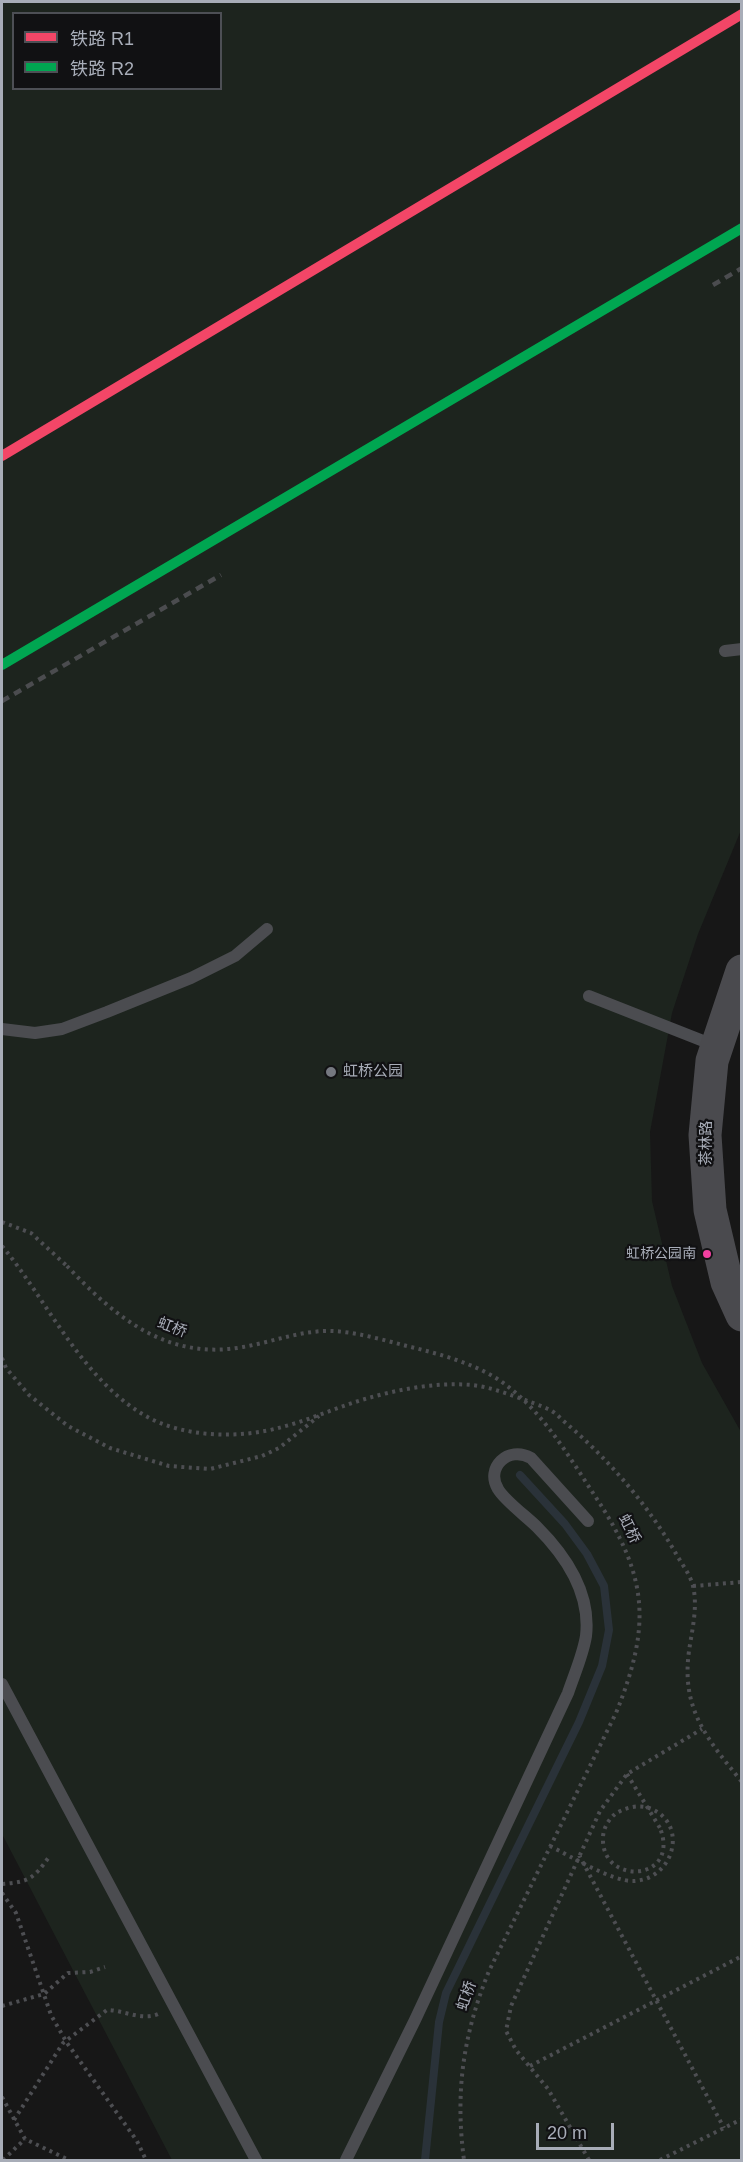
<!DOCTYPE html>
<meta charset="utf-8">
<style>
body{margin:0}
#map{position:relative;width:743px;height:2162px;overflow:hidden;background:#171717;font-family:Arial,"Noto Sans SC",sans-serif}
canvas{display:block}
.frame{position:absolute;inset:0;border:3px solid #a8adb8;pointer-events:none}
.legend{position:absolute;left:12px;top:12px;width:210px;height:78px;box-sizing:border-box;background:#111113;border:2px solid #4d4f55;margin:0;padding:8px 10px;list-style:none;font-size:18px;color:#a8adb8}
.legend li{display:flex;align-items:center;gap:12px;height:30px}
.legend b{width:30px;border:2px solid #4d4f55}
.scale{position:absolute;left:536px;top:2123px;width:78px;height:27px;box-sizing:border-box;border:3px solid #a8adb8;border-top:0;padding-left:8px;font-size:18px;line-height:21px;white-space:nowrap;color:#a8adb8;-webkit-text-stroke:4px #111113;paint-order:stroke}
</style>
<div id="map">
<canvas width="743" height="2162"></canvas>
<div class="frame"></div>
<ul class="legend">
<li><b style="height:8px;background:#f34667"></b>铁路 R1</li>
<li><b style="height:8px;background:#00a651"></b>铁路 R2</li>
</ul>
<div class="scale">20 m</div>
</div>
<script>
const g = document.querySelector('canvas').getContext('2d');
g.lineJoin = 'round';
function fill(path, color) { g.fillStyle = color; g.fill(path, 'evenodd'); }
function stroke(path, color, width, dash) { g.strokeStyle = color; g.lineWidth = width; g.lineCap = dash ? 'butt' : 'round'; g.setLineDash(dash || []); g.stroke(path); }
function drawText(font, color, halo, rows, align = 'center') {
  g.font = font + ' Arial,"Noto Sans SC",sans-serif'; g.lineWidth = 4.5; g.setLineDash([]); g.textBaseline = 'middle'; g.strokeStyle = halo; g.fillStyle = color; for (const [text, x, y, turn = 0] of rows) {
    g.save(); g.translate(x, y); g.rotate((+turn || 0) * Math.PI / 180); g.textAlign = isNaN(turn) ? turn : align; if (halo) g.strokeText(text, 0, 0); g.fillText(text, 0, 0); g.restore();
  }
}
fill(new Path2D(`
 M 2,2 L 741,2 L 741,830 L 698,934 L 672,1013 L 650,1132 L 652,1201 L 672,1286 L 702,1363 L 741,1432 L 741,2160 L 172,2160 L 2,1834 ZM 14,14 L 220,14 L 220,88 L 14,88 Z`), '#1d241e');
stroke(new Path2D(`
 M 425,2160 L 439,2022 L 446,1993 L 579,1722 L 602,1666 L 609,1630 L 604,1586 L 587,1554 L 565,1524 L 520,1475`), '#2a3239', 8);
stroke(new Path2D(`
 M 2,1222 L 31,1233 L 67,1266
 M 2,1246 C 47,1300 81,1378 144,1415 C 183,1438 240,1439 282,1427 C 310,1420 337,1407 365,1399 C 399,1389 437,1382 472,1385 C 490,1387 508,1394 525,1400 C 533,1403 542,1406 550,1410 C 556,1413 561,1419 567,1424 C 609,1460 647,1504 675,1552 C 681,1563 690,1574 693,1586 C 698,1607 692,1630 689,1651 C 681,1709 707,1739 742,1782
 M 2,1358 L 6,1368 L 29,1395 L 68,1426 L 110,1448 L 169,1466 L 210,1469 L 262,1456 L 279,1448 L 319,1416
 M 693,1586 L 742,1582
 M 627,1774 L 660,1828
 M 579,1855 L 724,2128
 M 2,1884 C 29,1882 33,1879 49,1857
 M 2,1893 L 16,1913 L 51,2015 L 67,2043 L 137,2141 L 146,2160
 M 2,2006 L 44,1994 L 68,1973 L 90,1972 L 105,1967
 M 530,2066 L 742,1956
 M 2,2097 L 25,2139 L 69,2160
 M 14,2120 L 63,2043 L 107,2010 C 123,2010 142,2021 158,2014
 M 3,2160 L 25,2139
 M 589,2160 L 548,2089 L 516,2050 L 506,2031 L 511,2006 L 600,1811 L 627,1774 L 702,1729
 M 660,2160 L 742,2119`), '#4d4e52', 4, [3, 4.5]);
stroke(new Path2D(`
 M 725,651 L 742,649
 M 589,996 L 716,1046
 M 2,1029 L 35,1033 L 62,1029 L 107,1012 L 191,978 L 235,956 L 267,929
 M 2,1684 L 256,2160
 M 346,2160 L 415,2020 L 568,1693 C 574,1675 583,1655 586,1636 C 591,1593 566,1556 537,1527 C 527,1517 504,1500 498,1489 C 485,1468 508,1445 531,1458 L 588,1521`), '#4b4c50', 12);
stroke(new Path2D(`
 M 742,971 L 712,1061 L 705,1135 L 710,1210 L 727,1282 L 742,1315`), '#4a4a4e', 33);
stroke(new Path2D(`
 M 695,255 L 742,228
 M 713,285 L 742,268
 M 2,665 L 203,545
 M 2,701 L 221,575`), '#4b4c4f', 4.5, [8, 6]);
stroke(new Path2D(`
 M 67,1266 C 115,1317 167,1361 243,1347 C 272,1342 302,1330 332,1331 C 357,1332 383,1340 407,1346 C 435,1353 463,1360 489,1374 C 536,1400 566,1452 595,1496 C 648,1576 652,1624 616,1713 L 489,1971 C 463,2035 455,2092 464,2160
 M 550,1846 C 570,1856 613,1882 634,1881 C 675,1879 689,1822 649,1808 C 638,1804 624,1808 615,1814 C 608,1820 603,1829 603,1838 C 601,1886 681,1882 660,1828`), '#4d4e52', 4, [3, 4.5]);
stroke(new Path2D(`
 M 2,456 L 742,14`), '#f34667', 10);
stroke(new Path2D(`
 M 2,665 L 742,228`), '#00a651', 10);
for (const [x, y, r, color] of [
 [331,1072,6,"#757880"],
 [707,1254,5,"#f240a1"]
]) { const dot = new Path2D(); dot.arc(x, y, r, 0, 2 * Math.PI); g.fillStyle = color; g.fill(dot); stroke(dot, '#111113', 2); }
drawText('14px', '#a8adb8', '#111113', [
 ["虹桥公园南",696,1254]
], 'right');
drawText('15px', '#a8adb8', '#111113', [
 ["虹桥公园",343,1072]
], 'left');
drawText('15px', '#a8adb8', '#111113', [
 ["茶林路",707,1143,-90],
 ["虹桥",172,1328,21],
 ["虹桥",629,1529,63],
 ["虹桥",467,1996,-71]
]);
</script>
